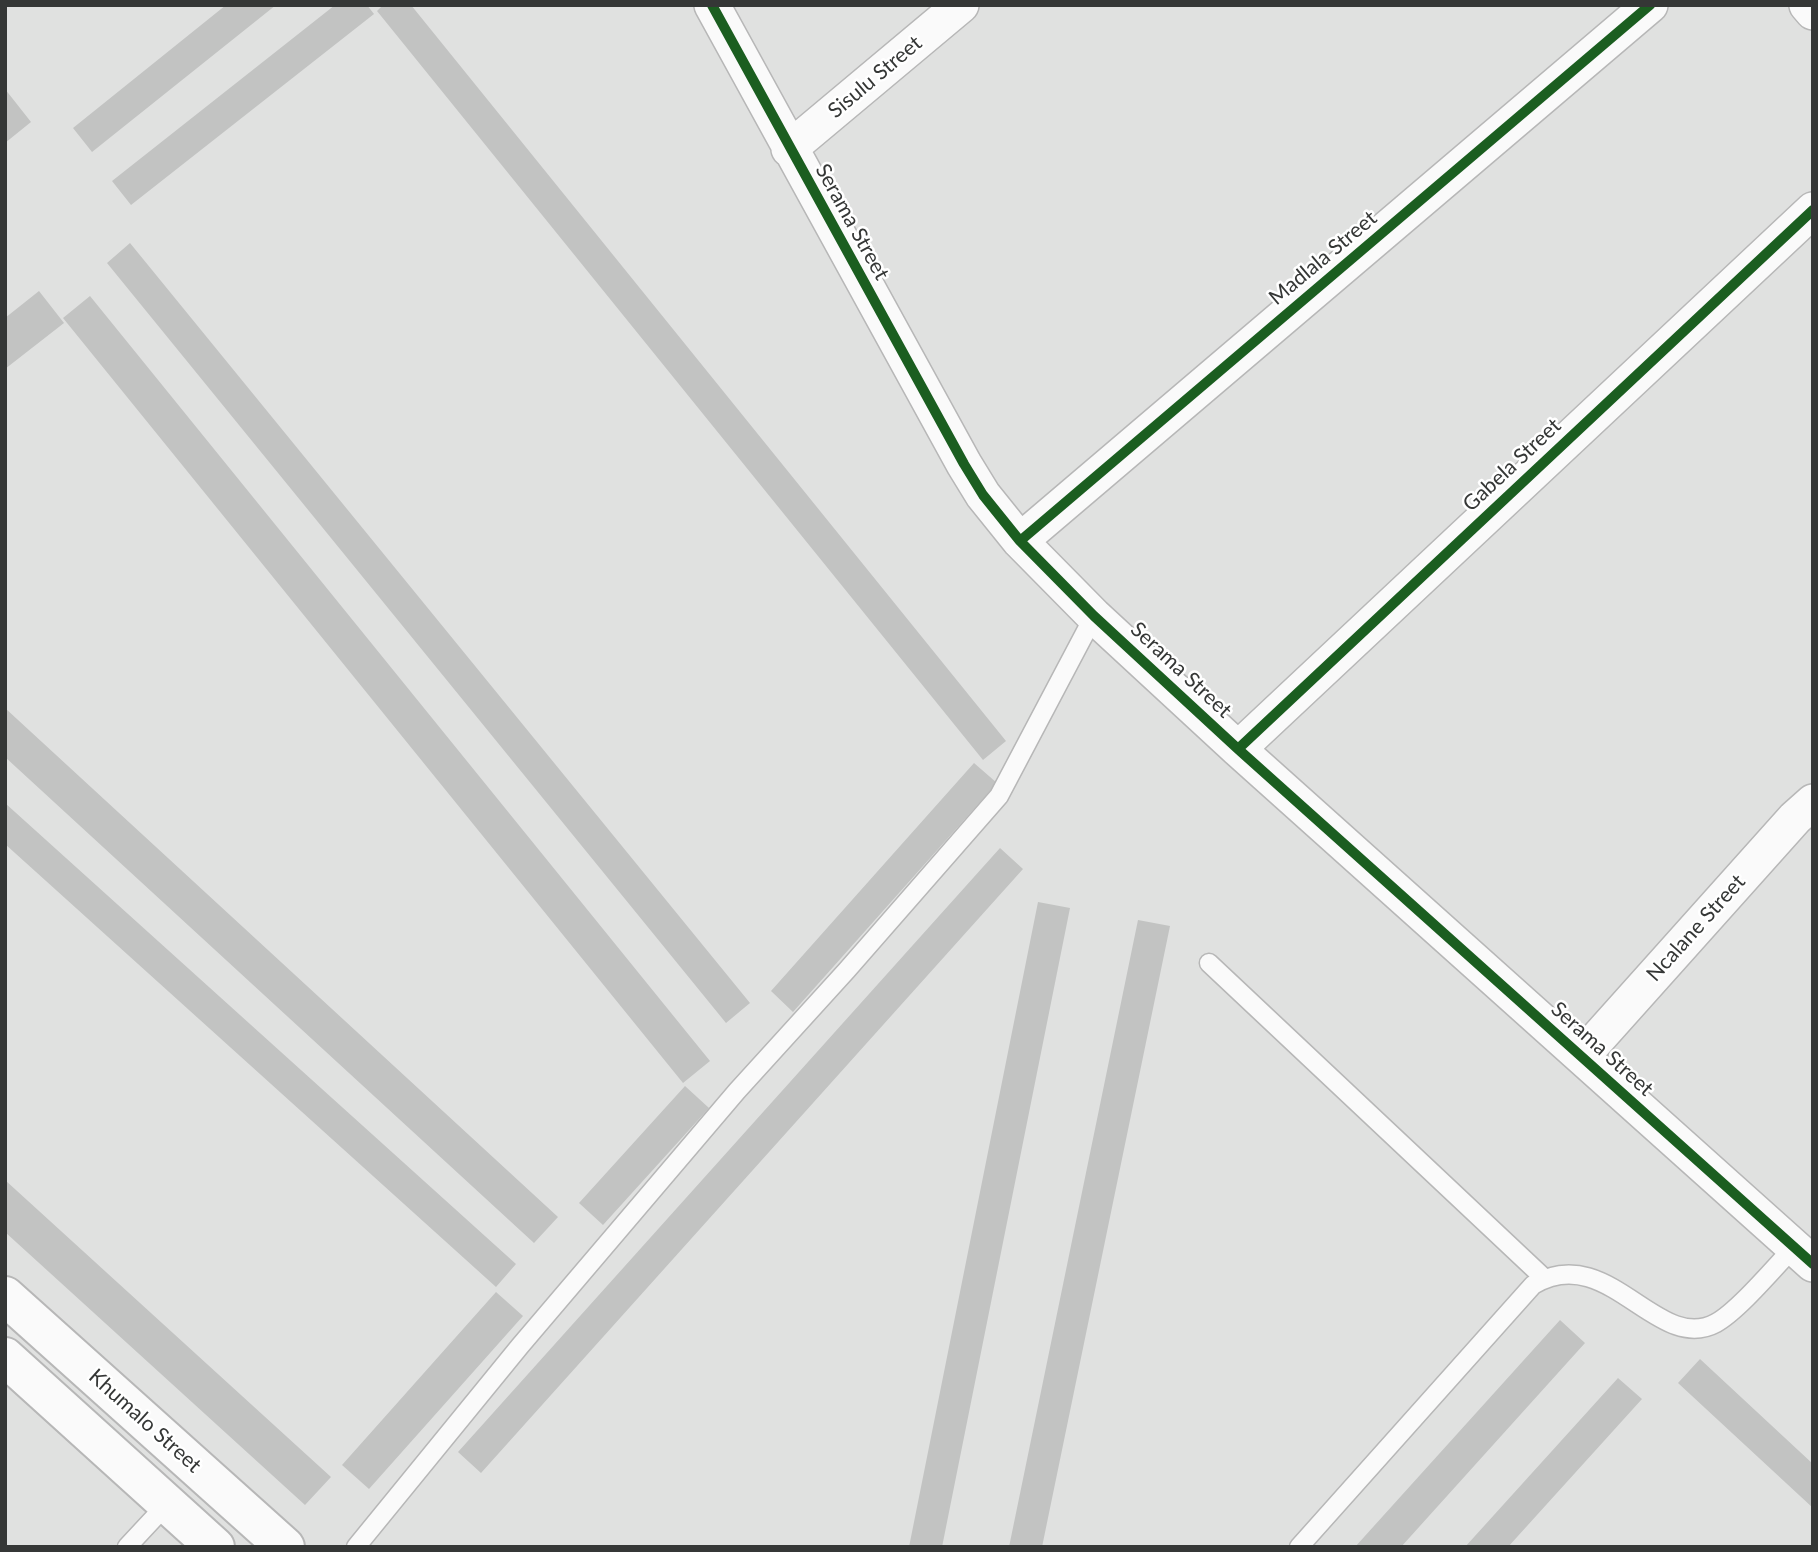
<!DOCTYPE html>
<style>
body{margin:0}
#map{position:relative;width:1818px;height:1552px;overflow:hidden;background:#e0e1e0;font-family:Lato,sans-serif}
canvas{display:block}
.frame{position:absolute;inset:0;border:7px solid #353736;pointer-events:none}
</style>
<div id="map">
<canvas width="1818" height="1552"></canvas>
<div class="frame"></div>
</div>
<script>
const g = document.querySelector('canvas').getContext('2d');
g.lineJoin = 'round';
function fill(path, color) { g.fillStyle = color; g.fill(path, 'evenodd'); }
function stroke(path, color, width, dash) { g.strokeStyle = color; g.lineWidth = width; g.lineCap = dash ? 'butt' : 'round'; g.setLineDash(dash || []); g.stroke(path); }
function drawText(font, color, halo, rows, align = 'center') {
  g.font = font + ' Lato,sans-serif'; g.lineWidth = 5; g.setLineDash([]); g.textBaseline = 'middle'; g.strokeStyle = halo; g.fillStyle = color; for (const [text, x, y, turn = 0] of rows) {
    g.save(); g.translate(x, y); g.rotate((+turn || 0) * Math.PI / 180); g.textAlign = isNaN(turn) ? turn : align; if (halo) g.strokeText(text, 0, 0); g.fillText(text, 0, 0); g.restore();
  }
}
fill(new Path2D(`
 M 226,5 L 276,5 L 92,152 L 73,128 Z
 M 335,5 L 367,5 L 374,14 L 131,205 L 112,181 Z
 M 383,5 L 411,5 L 1006,741 L 983,760 L 377,11 Z
 M 5,89 L 31,122 L 5,143 Z
 M 130,243 L 750,1003 L 726,1023 L 107,263 Z
 M 39,291 L 64,323 L 5,369 L 5,318 Z
 M 90,296 L 710,1061 L 683,1083 L 63,318 Z
 M 5,708 L 558,1217 L 534,1243 L 5,757 Z
 M 974,763 L 997,783 L 793,1012 L 771,991 Z
 M 5,803 L 516,1264 L 496,1287 L 5,844 Z
 M 1000,848 L 1023,869 L 481,1473 L 458,1452 Z
 M 1038,902 L 1070,908 L 942,1547 L 909,1547 Z
 M 1138,920 L 1170,926 L 1042,1547 L 1009,1547 Z
 M 685,1086 L 709,1108 L 603,1225 L 579,1203 Z
 M 5,1180 L 331,1477 L 305,1505 L 5,1232 Z
 M 496,1292 L 523,1316 L 369,1489 L 342,1465 Z
 M 1560,1320 L 1585,1343 L 1401,1547 L 1355,1547 Z
 M 1700,1359 L 1813,1464 L 1813,1508 L 1678,1383 Z
 M 1618,1378 L 1642,1399 L 1508,1547 L 1465,1547 Z`), '#c2c3c2');
const lane = new Path2D(`
 M 1209,963 L 1544,1278
 M 127,1547 L 167,1504
 M 356,1547 L 520,1346 L 737,1091 L 847,970 L 999,796 L 1094,616
 M 1299,1547 L 1533,1285 C 1608,1240 1657,1355 1716,1323 C 1738,1311 1775,1267 1794,1247`);
const street = new Path2D(`
 M 712,5 L 964,464 L 983,495 L 1020,541 L 1094,616 L 1238,749 L 1813,1264
 M 1807,5 L 1813,12
 M 789,149 L 961,5
 M 1020,541 L 1650,5
 M 1238,749 L 1813,210
 M 1582,1056 L 1795,818 L 1813,802`);
const secondary = new Path2D(`
 M 5,1296 L 285,1547
 M 5,1357 L 215,1547`);
stroke(lane, '#b7b7b7', 21);
stroke(street, '#b7b7b7', 38);
stroke(secondary, '#b7b7b7', 42);
stroke(lane, '#fafafa', 18);
stroke(street, '#fafafa', 35);
stroke(secondary, '#fafafa', 38);
stroke(new Path2D(`
 M 712,5 L 964,464 L 983,495 L 1020,541 L 1094,616 L 1238,749 L 1813,1264
 M 1020,541 L 1650,5
 M 1238,749 L 1813,210`), '#1b5e20', 10);
drawText('21px', '#353736', '#fff', [
 ["Sisulu Street",875,77,-40],
 ["Serama Street",852,222,61],
 ["Madlala Street",1323,258,-40],
 ["Gabela Street",1512,465,-43],
 ["Serama Street",1181,670,43],
 ["Ncalane Street",1696,928,-48],
 ["Serama Street",1602,1049,42],
 ["Khumalo Street",145,1421,42]
]);
</script>
